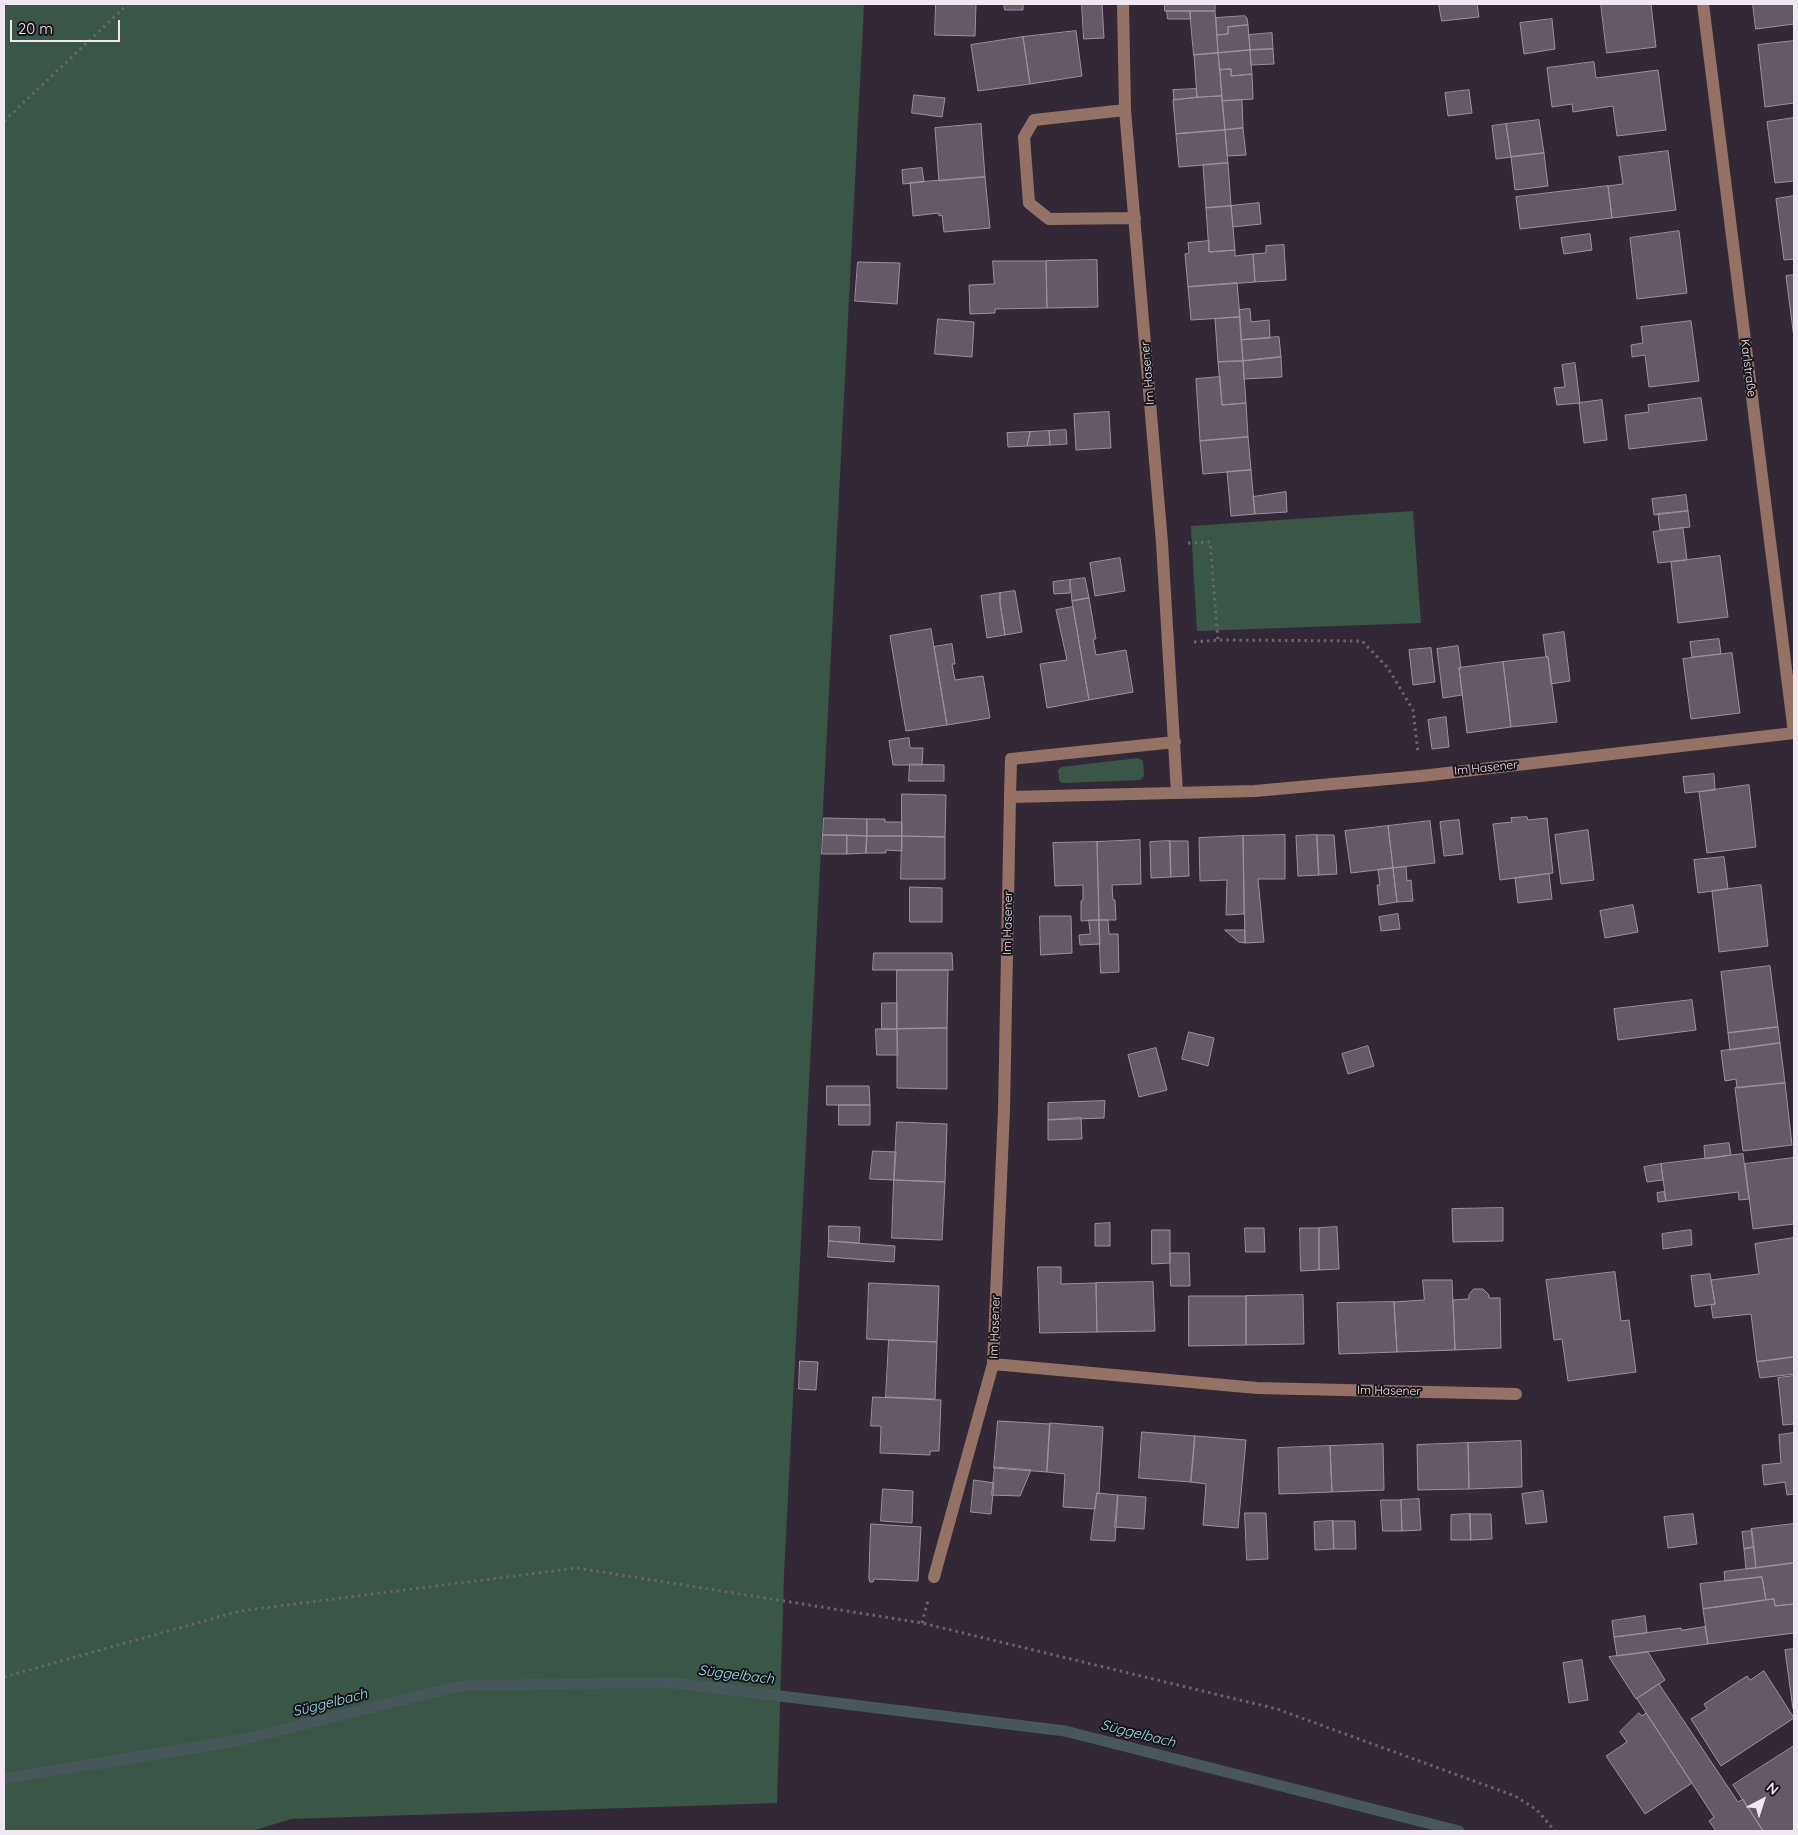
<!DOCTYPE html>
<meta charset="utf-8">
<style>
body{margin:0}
#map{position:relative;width:1798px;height:1835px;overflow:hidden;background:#332936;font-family:Quicksand,sans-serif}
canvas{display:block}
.frame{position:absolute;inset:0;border:5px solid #efe8f0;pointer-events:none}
.north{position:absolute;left:1738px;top:1775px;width:50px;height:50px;-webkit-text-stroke:4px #181419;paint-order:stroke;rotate:40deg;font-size:14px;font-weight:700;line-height:20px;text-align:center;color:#efe8f0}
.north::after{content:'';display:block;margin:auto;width:18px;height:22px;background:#efe8f0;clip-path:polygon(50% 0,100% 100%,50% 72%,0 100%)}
.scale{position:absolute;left:10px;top:20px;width:110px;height:22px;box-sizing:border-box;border:2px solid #efe8f0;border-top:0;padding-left:6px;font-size:15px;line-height:18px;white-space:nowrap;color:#efe8f0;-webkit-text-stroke:4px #181419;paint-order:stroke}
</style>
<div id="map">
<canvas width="1798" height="1835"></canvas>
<div class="frame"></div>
<div class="north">N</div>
<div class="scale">20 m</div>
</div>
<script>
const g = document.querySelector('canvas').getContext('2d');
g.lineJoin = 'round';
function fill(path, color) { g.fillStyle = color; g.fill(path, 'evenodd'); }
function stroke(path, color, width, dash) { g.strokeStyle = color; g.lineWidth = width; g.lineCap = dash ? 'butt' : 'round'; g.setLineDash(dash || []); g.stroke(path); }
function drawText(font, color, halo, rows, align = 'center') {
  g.font = font + ' Quicksand,sans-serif'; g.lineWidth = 4; g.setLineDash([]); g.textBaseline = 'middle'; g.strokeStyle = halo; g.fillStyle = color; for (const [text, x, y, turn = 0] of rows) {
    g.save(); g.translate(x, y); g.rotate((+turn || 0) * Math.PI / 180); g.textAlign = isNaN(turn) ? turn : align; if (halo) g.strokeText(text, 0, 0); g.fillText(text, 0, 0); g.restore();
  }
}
fill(new Path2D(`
 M 4,4 L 864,4 L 784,1575 L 777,1803 L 291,1819 L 252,1831 L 4,1831 Z
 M 1413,511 L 1421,623 L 1197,631 L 1191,526 Z
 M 1138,758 L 1143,761 L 1144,776 L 1140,780 L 1062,783 L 1059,780 L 1058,770 L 1061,767 Z`), '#395647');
stroke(new Path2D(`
 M 4,1779 L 241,1740 L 460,1686 L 666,1682 L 1065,1731 L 1459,1831`), '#48575a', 11);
const building = new Path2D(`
 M 936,4 L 976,4 L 975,36 L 935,35 Z
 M 1004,4 L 1023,4 L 1023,10 L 1005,10 Z
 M 1082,4 L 1102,4 L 1104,38 L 1084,39 Z
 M 1165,4 L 1215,4 L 1215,11 L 1165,11 Z
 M 1439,4 L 1477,4 L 1479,17 L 1442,21 Z
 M 1601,4 L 1651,4 L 1656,47 L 1607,53 Z
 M 1753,4 L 1794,4 L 1794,24 L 1756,29 Z
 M 1167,11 L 1190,11 L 1191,19 L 1168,19 Z
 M 1190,11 L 1215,11 L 1218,53 L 1194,55 Z
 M 1245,16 L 1247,18 L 1248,25 L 1228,27 L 1228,34 L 1217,35 L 1216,18 Z
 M 1552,19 L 1555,49 L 1524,54 L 1520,23 Z
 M 1248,25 L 1250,50 L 1218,53 L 1217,35 L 1228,34 L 1228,27 Z
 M 1076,31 L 1082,76 L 1030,84 L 1023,37 Z
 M 1272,33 L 1273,49 L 1250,50 L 1249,35 Z
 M 1023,37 L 1030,84 L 978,91 L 971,45 Z
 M 1794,41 L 1794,103 L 1765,107 L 1758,45 Z
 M 1273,49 L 1274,64 L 1251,65 L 1250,50 Z
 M 1250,50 L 1252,74 L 1231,76 L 1231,69 L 1220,70 L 1218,53 Z
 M 1218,53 L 1222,96 L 1197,97 L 1194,55 Z
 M 1594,62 L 1596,78 L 1658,70 L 1666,130 L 1617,136 L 1613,106 L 1573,112 L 1572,104 L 1552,107 L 1547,68 Z
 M 1231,69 L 1231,76 L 1252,74 L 1253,99 L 1222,101 L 1220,70 Z
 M 1196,89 L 1197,97 L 1174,100 L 1173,90 Z
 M 1469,90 L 1472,113 L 1448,116 L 1445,93 Z
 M 914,95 L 945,98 L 942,117 L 912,113 Z
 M 1222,96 L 1225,130 L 1176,134 L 1173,100 Z
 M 1242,100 L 1243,128 L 1225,130 L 1222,101 Z
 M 1794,118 L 1794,181 L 1775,183 L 1767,122 Z
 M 1539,120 L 1544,153 L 1511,157 L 1506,124 Z
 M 981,124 L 985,177 L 939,181 L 935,128 Z
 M 1506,124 L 1511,157 L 1496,159 L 1492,126 Z
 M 1243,128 L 1246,155 L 1227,156 L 1225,130 Z
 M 1225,130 L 1228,163 L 1179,167 L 1176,134 Z
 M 1668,151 L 1676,210 L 1612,218 L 1608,186 L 1623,184 L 1619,157 Z
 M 1544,153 L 1548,186 L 1515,190 L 1511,157 Z
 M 1228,163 L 1231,206 L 1206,208 L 1203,165 Z
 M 922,168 L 924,182 L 903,184 L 902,170 Z
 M 985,177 L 990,228 L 944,232 L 942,215 L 939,216 L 939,213 L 913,216 L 910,183 Z
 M 1608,186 L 1612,218 L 1520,229 L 1516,197 Z
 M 1794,196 L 1794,259 L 1784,260 L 1776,199 Z
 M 1259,203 L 1261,224 L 1233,227 L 1231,206 Z
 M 1231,206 L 1235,250 L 1209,252 L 1206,208 Z
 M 1679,231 L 1687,293 L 1637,299 L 1630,238 Z
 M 1590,234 L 1592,250 L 1564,254 L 1561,238 Z
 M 1209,241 L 1209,252 L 1235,250 L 1235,256 L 1253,254 L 1255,282 L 1188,287 L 1185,254 L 1189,253 L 1188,243 Z
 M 1284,245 L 1286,280 L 1255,282 L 1253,254 L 1266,253 L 1266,246 Z
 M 1097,260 L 1098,307 L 1047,308 L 1046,261 Z
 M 993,261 L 1046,261 L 1047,308 L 995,309 L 995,313 L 970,314 L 969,285 L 994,284 Z
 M 858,262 L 900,263 L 897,304 L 855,301 Z
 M 1794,275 L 1794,338 L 1786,276 Z
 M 1237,283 L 1240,317 L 1191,320 L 1188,287 Z
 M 1250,309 L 1251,322 L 1269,320 L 1270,338 L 1241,340 L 1239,310 Z
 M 1240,317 L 1243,361 L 1218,362 L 1215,319 Z
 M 938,319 L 974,322 L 972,357 L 935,354 Z
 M 1691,321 L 1699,381 L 1649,387 L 1645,355 L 1632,357 L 1631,345 L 1643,343 L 1641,327 Z
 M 1279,337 L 1281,357 L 1243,361 L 1241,340 Z
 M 1281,357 L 1282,377 L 1244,379 L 1243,361 Z
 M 1243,361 L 1246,403 L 1222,405 L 1218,362 Z
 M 1575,363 L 1580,403 L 1557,405 L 1554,388 L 1565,387 L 1562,365 Z
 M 1220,377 L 1222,405 L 1246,403 L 1248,437 L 1200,441 L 1196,379 Z
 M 1701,398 L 1707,440 L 1629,449 L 1625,415 L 1649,412 L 1648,405 Z
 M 1602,400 L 1607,440 L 1584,443 L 1579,403 Z
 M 1109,412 L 1111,448 L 1076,450 L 1074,414 Z
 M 1066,430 L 1067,444 L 1050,445 L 1049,431 Z
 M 1049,431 L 1050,445 L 1027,446 L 1030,432 Z
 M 1030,432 L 1027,446 L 1008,447 L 1007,433 Z
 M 1248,437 L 1251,470 L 1203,474 L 1200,441 Z
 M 1251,470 L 1255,514 L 1231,516 L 1227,472 Z
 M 1286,492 L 1287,512 L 1255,514 L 1253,497 Z
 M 1686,495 L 1688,511 L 1654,515 L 1652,499 Z
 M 1688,511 L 1690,527 L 1660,530 L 1658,514 Z
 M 1683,528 L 1687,560 L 1658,563 L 1653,532 Z
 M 1720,556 L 1728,617 L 1678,623 L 1671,562 Z
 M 1120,558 L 1125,591 L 1095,596 L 1090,563 Z
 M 1085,578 L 1089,598 L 1072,601 L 1070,580 Z
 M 1070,580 L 1070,593 L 1054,594 L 1053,582 Z
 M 1015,591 L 1022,632 L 1005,635 L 1000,603 L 1000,593 Z
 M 1000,593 L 1000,603 L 1005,635 L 987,638 L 981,596 Z
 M 1089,598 L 1096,639 L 1093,639 L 1096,655 L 1126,650 L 1133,692 L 1089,700 L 1072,601 Z
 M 1073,607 L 1089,700 L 1047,708 L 1040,664 L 1067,660 L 1056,610 Z
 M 931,629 L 947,725 L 906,731 L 890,636 Z
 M 1564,632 L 1570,681 L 1551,684 L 1548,657 L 1546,657 L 1543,635 Z
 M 1719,639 L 1721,654 L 1692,657 L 1690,642 Z
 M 952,644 L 955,664 L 952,664 L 955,680 L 983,676 L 990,718 L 947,725 L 934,647 Z
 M 1458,646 L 1461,668 L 1459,668 L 1462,695 L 1443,698 L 1437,649 Z
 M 1431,648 L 1435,682 L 1413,685 L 1409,650 Z
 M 1732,653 L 1740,713 L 1691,719 L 1683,659 Z
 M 1548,657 L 1557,722 L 1511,727 L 1503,662 Z
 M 1503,662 L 1511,727 L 1467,733 L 1459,668 Z
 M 1446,717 L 1449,747 L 1432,749 L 1428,720 Z
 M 909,738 L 910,748 L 923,748 L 922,765 L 893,765 L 889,741 Z
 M 910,764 L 944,765 L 944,781 L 909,781 Z
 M 1714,774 L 1715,790 L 1685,793 L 1683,777 Z
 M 1749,785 L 1756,847 L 1707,853 L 1699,792 Z
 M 902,794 L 946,795 L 945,837 L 902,836 Z
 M 1527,817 L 1528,820 L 1547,818 L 1553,873 L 1500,880 L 1493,824 L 1512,822 L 1511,818 Z
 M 824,818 L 867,819 L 867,836 L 823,835 Z
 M 867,819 L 885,819 L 885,822 L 902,822 L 902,836 L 867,836 Z
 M 1459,820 L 1463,854 L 1444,856 L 1440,822 Z
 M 1430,821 L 1435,863 L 1393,868 L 1388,826 Z
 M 1388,826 L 1393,868 L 1351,873 L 1345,831 Z
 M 1588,830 L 1594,880 L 1561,884 L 1555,835 Z
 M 823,835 L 847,835 L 847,854 L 822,854 Z
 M 847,835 L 867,836 L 866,853 L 847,854 Z
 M 1285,835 L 1285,879 L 1258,879 L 1264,942 L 1245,943 L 1243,836 Z
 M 1317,835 L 1334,835 L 1337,874 L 1319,875 Z
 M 1317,835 L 1319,875 L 1298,876 L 1296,836 Z
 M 867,836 L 902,836 L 902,851 L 886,850 L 886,853 L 866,853 Z
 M 902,836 L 945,837 L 945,879 L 901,879 Z
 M 1243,836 L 1244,914 L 1226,915 L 1227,880 L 1200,881 L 1199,838 Z
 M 1140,840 L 1141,884 L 1112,885 L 1113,900 L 1115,900 L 1116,920 L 1099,920 L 1097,842 Z
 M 1170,841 L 1171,877 L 1151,878 L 1150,842 Z
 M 1170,841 L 1188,841 L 1189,876 L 1171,877 Z
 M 1097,842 L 1099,920 L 1081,921 L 1081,901 L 1083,900 L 1083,885 L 1055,886 L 1053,843 Z
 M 1724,857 L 1728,889 L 1698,893 L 1694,860 Z
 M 1406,867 L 1407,881 L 1411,880 L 1413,901 L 1397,902 L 1393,868 Z
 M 1393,868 L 1397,902 L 1379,905 L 1377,885 L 1380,885 L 1378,870 Z
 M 1549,874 L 1552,899 L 1518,903 L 1515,878 Z
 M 1761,885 L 1768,946 L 1719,952 L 1712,891 Z
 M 910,887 L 942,888 L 942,922 L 910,922 Z
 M 1633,905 L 1638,932 L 1605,938 L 1600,911 Z
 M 1398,914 L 1400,929 L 1381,931 L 1379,917 Z
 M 1040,916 L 1071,916 L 1072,953 L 1041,955 Z
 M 1089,920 L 1099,920 L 1100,944 L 1080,945 L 1079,935 L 1090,934 Z
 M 1099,920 L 1108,920 L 1109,934 L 1118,934 L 1119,972 L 1101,973 Z
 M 1225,930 L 1245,930 L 1245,943 L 1239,942 Z
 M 874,953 L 952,953 L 953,970 L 873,970 Z
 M 1770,966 L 1778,1027 L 1728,1033 L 1721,972 Z
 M 897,970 L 948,970 L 947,1028 L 897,1029 Z
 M 1692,1000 L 1696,1030 L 1618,1040 L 1614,1009 Z
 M 882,1003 L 897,1003 L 897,1029 L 882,1029 Z
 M 1778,1027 L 1780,1043 L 1730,1050 L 1728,1033 Z
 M 947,1028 L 947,1089 L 897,1088 L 897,1029 Z
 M 876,1029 L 897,1029 L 898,1055 L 877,1055 Z
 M 1189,1032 L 1214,1038 L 1208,1066 L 1182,1059 Z
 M 1780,1043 L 1785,1083 L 1737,1088 L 1736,1079 L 1725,1081 L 1721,1051 Z
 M 1368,1046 L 1374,1066 L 1348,1074 L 1342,1054 Z
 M 1156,1048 L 1167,1090 L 1139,1097 L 1128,1055 Z
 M 1785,1083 L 1792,1145 L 1743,1151 L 1735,1088 Z
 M 827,1086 L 869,1086 L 870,1105 L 827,1105 Z
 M 1105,1101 L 1104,1118 L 1048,1120 L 1048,1103 Z
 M 839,1105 L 870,1105 L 870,1125 L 839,1125 Z
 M 1081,1118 L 1082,1139 L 1048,1140 L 1048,1120 Z
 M 897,1122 L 947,1124 L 945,1182 L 894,1180 Z
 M 1729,1143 L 1731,1155 L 1705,1159 L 1704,1146 Z
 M 873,1151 L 896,1152 L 894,1180 L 870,1179 Z
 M 1743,1154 L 1749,1199 L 1739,1200 L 1738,1192 L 1666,1201 L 1661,1164 Z
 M 1794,1158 L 1794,1224 L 1753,1229 L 1745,1164 Z
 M 1661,1164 L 1663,1180 L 1647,1182 L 1644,1167 Z
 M 894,1180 L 945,1182 L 942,1240 L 892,1238 Z
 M 1664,1192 L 1666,1201 L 1658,1202 L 1657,1193 Z
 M 1503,1208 L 1503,1241 L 1453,1242 L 1452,1209 Z
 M 1110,1223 L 1110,1246 L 1095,1246 L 1095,1224 Z
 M 829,1226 L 860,1227 L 859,1243 L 829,1241 Z
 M 1337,1227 L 1339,1269 L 1319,1270 L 1319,1228 Z
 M 1245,1228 L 1264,1228 L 1265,1252 L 1246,1252 Z
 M 1300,1228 L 1319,1228 L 1319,1270 L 1301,1271 Z
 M 1152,1230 L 1170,1230 L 1170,1263 L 1152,1264 Z
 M 1691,1230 L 1692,1245 L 1663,1249 L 1662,1234 Z
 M 1794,1238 L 1794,1357 L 1757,1362 L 1751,1314 L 1713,1318 L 1711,1305 L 1715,1304 L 1711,1280 L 1759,1274 L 1755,1244 Z
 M 829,1241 L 895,1246 L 894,1262 L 828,1257 Z
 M 1170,1253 L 1189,1253 L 1190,1286 L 1171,1286 Z
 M 1038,1267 L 1061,1267 L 1061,1284 L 1096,1283 L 1097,1332 L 1040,1333 Z
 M 1615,1272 L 1621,1321 L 1629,1320 L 1636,1372 L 1568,1381 L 1562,1339 L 1554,1340 L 1546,1280 Z
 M 1710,1274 L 1715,1304 L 1695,1307 L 1691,1276 Z
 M 1423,1280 L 1452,1280 L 1455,1350 L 1397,1352 L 1394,1302 L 1424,1300 Z
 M 1153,1282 L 1155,1331 L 1097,1332 L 1096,1283 Z
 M 869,1283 L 939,1286 L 937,1342 L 867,1339 Z
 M 1474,1289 L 1483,1289 L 1489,1295 L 1489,1298 L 1500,1298 L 1501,1348 L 1455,1350 L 1453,1300 L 1469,1299 L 1469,1295 Z
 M 1303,1295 L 1304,1344 L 1246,1345 L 1246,1296 Z
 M 1189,1296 L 1246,1296 L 1246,1345 L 1189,1346 Z
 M 1394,1302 L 1397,1352 L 1339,1354 L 1337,1303 Z
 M 889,1340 L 937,1342 L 935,1399 L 886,1397 Z
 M 1794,1357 L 1794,1374 L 1760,1378 L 1757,1362 Z
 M 800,1361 L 818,1362 L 816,1390 L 799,1389 Z
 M 1794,1376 L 1794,1424 L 1783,1425 L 1778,1378 Z
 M 873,1397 L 941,1400 L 939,1451 L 930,1451 L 930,1455 L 880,1453 L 881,1426 L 871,1426 Z
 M 998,1421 L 1050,1424 L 1047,1472 L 994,1468 Z
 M 1050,1423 L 1103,1427 L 1099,1494 L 1097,1493 L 1095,1509 L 1063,1507 L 1065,1474 L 1047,1472 Z
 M 1142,1432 L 1195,1436 L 1191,1482 L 1139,1478 Z
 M 1794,1433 L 1794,1494 L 1787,1495 L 1785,1482 L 1764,1485 L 1762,1465 L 1781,1463 L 1779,1435 Z
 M 1195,1436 L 1246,1440 L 1238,1528 L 1203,1525 L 1206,1484 L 1191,1482 Z
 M 1521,1441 L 1522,1487 L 1469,1489 L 1468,1443 Z
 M 1468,1443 L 1469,1489 L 1418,1490 L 1417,1445 Z
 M 1383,1444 L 1384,1490 L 1332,1492 L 1330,1446 Z
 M 1330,1446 L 1332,1492 L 1279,1494 L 1278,1448 Z
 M 995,1467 L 1031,1470 L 1020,1496 L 992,1495 Z
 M 974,1480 L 994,1483 L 991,1514 L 971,1512 Z
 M 883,1489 L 913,1491 L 912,1523 L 881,1521 Z
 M 1543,1491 L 1547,1522 L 1526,1524 L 1522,1494 Z
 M 1097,1493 L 1118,1495 L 1115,1541 L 1091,1540 Z
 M 1118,1495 L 1146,1497 L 1144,1529 L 1115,1527 Z
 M 1419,1499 L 1421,1530 L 1402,1531 L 1401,1500 Z
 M 1381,1500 L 1401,1500 L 1402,1531 L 1383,1531 Z
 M 1245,1513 L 1266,1513 L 1268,1559 L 1247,1560 Z
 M 1470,1514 L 1471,1540 L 1451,1540 L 1451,1515 Z
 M 1470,1514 L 1491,1514 L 1492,1539 L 1471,1540 Z
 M 1693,1514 L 1697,1544 L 1668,1548 L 1664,1517 Z
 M 1333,1521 L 1355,1521 L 1356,1549 L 1334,1549 Z
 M 1333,1521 L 1334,1549 L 1315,1550 L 1314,1522 Z
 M 871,1524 L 921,1527 L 918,1581 L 874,1579 L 873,1582 L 870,1582 L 869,1579 Z
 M 1794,1524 L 1794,1563 L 1756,1568 L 1751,1529 Z
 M 1752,1531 L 1754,1547 L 1744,1549 L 1742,1532 Z
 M 1754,1547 L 1756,1568 L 1746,1569 L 1744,1549 Z
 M 1794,1563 L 1794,1604 L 1775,1606 L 1774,1599 L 1766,1600 L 1762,1577 L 1725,1581 L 1724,1572 Z
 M 1762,1577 L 1766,1600 L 1703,1609 L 1700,1584 Z
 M 1774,1599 L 1775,1606 L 1794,1604 L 1794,1633 L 1708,1644 L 1703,1609 Z
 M 1645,1616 L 1647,1633 L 1614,1637 L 1612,1621 Z
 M 1705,1627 L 1708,1644 L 1617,1656 L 1614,1637 L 1681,1628 L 1681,1630 Z
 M 1794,1649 L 1794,1709 L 1793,1709 L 1785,1650 Z
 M 1648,1652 L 1665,1680 L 1636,1699 L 1609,1657 Z
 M 1582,1660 L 1588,1700 L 1569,1703 L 1563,1663 Z
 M 1764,1671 L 1794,1718 L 1721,1766 L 1691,1719 L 1707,1709 L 1704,1704 L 1747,1676 L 1750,1680 Z
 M 1659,1684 L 1738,1802 L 1743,1799 L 1763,1831 L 1716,1831 L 1709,1821 L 1714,1817 L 1637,1699 Z
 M 1639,1713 L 1642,1716 L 1646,1713 L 1692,1783 L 1645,1814 L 1606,1756 L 1627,1742 L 1620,1732 Z
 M 1794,1746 L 1794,1831 L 1763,1831 L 1733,1785 Z`);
fill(building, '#645967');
stroke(building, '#9c909f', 1);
stroke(new Path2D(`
 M 4,121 L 128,4
 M 1188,543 L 1210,542 L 1218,640
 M 1194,642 L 1218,640 L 1362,641 L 1388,668 L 1413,710 L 1418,752
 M 922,1623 L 928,1600
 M 4,1677 L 240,1611 L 577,1568 L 922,1623 L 1277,1709 L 1515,1796 L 1537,1810 L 1555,1831`), '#6c636f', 3, [2.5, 4]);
stroke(new Path2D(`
 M 1123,4 L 1125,110 L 1162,543 L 1177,793
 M 1703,4 L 1794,733
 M 1125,110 L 1034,120 L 1024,137 L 1029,203 L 1049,219 L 1135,218
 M 1010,797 L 1011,759 L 1175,742
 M 1516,1394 L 1257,1388 L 993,1364 L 1004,1110 L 1010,797 L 1255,791 L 1421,776 L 1794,733
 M 934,1577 L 993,1364`), '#947266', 12);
drawText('12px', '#efe8f0', '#181419', [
 ["Karlstraße",1748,368,83],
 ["Im Hasener",1148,373,-95],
 ["Im Hasener",1486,768,-6],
 ["Im Hasener",1008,923,-89],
 ["Im Hasener",995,1327,-88],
 ["Im Hasener",1389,1391,1]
]);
drawText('italic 14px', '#96e1e4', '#181419', [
 ["Süggelbach",736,1675,7],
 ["Süggelbach",330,1703,-14],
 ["Süggelbach",1138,1734,14]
]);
</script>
